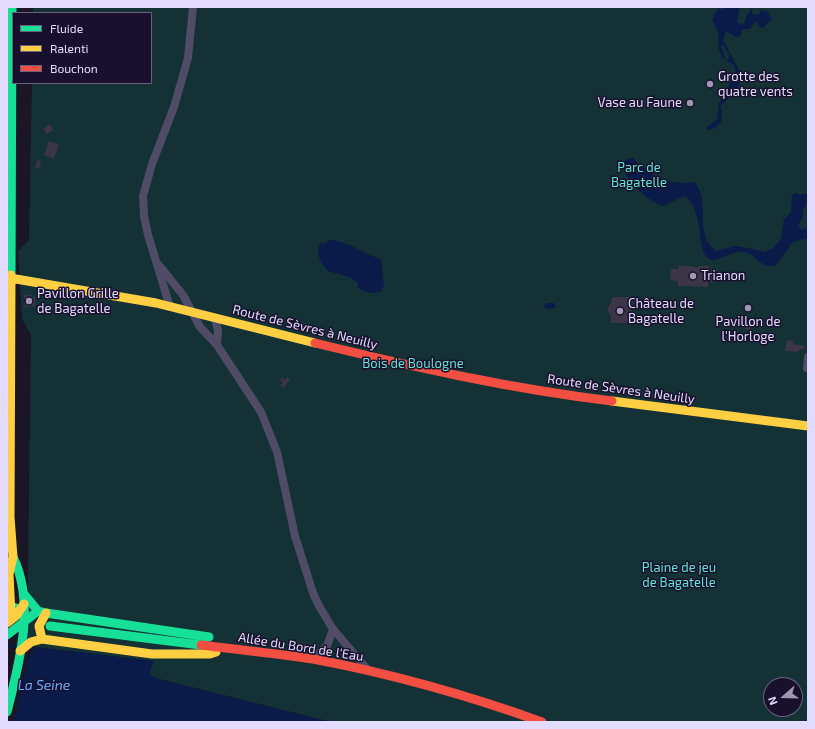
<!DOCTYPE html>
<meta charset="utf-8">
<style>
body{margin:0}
#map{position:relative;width:815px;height:729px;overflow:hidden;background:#1b1626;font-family:"Exo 2",sans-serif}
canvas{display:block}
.frame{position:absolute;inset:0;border:8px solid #e3dcff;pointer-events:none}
.legend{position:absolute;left:12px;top:12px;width:140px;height:72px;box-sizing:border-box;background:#18102c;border:1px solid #696280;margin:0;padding:5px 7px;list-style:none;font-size:12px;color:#e3dcff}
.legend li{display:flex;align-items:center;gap:8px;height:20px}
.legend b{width:20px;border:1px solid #696280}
.north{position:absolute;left:763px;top:677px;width:40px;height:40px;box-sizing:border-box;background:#18102c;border:1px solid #696280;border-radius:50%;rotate:250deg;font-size:11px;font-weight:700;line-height:16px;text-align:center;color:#e3dcff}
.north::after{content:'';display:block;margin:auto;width:14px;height:18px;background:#9d97b3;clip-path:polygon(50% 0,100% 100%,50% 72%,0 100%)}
</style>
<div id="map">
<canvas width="815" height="729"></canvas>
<div class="frame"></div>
<ul class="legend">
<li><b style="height:5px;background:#16e098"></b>Fluide</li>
<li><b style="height:5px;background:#ffcf43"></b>Ralenti</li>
<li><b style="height:5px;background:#f24e42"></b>Bouchon</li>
</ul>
<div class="north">N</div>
</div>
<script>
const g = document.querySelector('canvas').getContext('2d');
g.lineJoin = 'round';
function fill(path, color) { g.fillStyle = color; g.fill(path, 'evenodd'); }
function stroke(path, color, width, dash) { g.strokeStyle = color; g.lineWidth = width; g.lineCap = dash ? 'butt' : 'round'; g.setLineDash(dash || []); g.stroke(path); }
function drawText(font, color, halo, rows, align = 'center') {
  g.font = font + ' "Exo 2",sans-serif'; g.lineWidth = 3; g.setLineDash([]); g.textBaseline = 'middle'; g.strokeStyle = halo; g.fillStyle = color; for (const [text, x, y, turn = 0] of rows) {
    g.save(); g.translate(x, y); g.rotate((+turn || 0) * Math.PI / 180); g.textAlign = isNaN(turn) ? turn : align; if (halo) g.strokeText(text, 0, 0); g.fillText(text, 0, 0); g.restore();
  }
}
fill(new Path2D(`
 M 33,7 L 808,7 L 808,722 L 331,722 L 155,678 L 149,674 L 153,661 L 27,646 L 31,335 L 22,319 L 18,251 L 29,240 L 32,83 L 151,83 L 151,13 L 33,13 ZM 771,685 L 795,685 L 795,709 L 771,709 Z`), '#143135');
fill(new Path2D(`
 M 724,7 L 740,7 L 737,22 L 743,25 L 748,13 L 751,13 L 754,15 L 759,14 L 761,10 L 768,12 L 772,19 L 763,28 L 760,28 L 757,22 L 755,22 L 750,29 L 743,29 L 740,36 L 736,37 L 726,31 L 723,40 L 740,72 L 739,89 L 720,106 L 722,111 L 721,122 L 715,128 L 707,130 L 706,128 L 717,119 L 719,103 L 736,73 L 734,65 L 722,58 L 719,50 L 718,32 L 712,20 L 718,8 L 722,10 ZM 723,45 L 729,54 L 729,60 L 725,59 L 721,46 Z
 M 633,158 C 646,172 661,181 680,183 C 685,184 690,181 695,183 C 712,203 692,232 716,251 L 735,246 L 754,249 L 764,252 L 773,248 L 781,239 L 784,219 L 791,212 L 792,195 L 795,193 L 800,195 L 808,193 L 808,203 L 803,209 L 803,216 L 798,226 L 802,230 L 808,227 L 808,238 L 793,242 L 776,265 C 762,271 756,253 743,252 C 731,251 720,261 710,260 C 698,251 701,232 698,220 C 696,213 692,202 687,197 L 684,196 L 663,206 C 650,202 615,175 626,159 Z
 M 329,240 C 346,240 364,254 381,259 L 384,285 L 381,291 C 373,294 365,294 358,287 L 358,283 L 350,277 L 328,271 L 321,262 L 318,254 L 318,248 L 320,243 L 325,244 Z
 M 547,303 L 554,303 L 556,308 L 547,309 L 543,306 Z
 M 7,644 L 154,661 L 149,674 L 155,678 L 331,722 L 7,722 Z`), '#0b1b49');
fill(new Path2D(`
 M 7,646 L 29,651 L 37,648 L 28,658 L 14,722 L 7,722 Z`), '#1b1626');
stroke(new Path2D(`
 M 751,13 L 751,10`), '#0b1b49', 2.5);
fill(new Path2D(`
 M 50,124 L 53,130 L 47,134 L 43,129 Z
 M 49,141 L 59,145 L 54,159 L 44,155 Z
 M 37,160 L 41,161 L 39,169 L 35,168 Z
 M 679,265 L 699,267 L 699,266 L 709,266 L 709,271 L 717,271 L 716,282 L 708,282 L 708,287 L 678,286 L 678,281 L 670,280 L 671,269 L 678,269 Z
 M 24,295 L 31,295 L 31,298 L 35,297 L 35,306 L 25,307 Z
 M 612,297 L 633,297 L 631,323 L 611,323 L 611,316 L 607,310 L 611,303 Z
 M744 308a4 4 0 1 1 8 0a4 4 0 1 1-8 0Z
 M744.5 326a3.5 3.5 0 1 1 7 0a3.5 3.5 0 1 1-7 0Z
 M 787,340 L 793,341 L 793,344 L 804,346 L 805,349 L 800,349 L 798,352 L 785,351 Z
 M 282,377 L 285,380 L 287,377 L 290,379 L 284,388 L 280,385 L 283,383 L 280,380 Z`), '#3b3547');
stroke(new Path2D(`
 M 158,264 L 183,295 L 200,327 L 217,345 L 261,412 L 277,452 L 295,536 L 313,593 L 319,606 L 333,629 L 368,670
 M 170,307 L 148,235 L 144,216 L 143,196 L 152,164 L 174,107 L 188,58 L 193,7
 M 215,318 L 218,331 L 217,345
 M 807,368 L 808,357
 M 312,659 L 327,646 L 333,629`), '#504c67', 8);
stroke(new Path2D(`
 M 11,275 L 12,7
 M 24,594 L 38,611 L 46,613 L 209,637
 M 7,605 L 16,608 L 24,614
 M 50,626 L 201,645
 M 7,635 L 38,611
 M 7,712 C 19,664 36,604 13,557`), '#16e098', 9);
stroke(new Path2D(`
 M 11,275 L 10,517 L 13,557 L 9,574 L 11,615
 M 10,278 L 156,303 L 315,343
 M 612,401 L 808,426
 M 7,578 L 9,574
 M 7,623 L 16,616 L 24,604
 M 42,639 L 39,626 L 46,613
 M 20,651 L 31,642 L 42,639 L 152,654 L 210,654 L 216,652`), '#ffcf43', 9);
stroke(new Path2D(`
 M 315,343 C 413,367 512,389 612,401
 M 201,645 C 238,650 276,653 313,659 C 388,673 470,696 542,722`), '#f24e42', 9);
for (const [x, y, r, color] of [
 [710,84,4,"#9d97b3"],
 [690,103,4,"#9d97b3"],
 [693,276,4,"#9d97b3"],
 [29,301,4,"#9d97b3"],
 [748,308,4,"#9d97b3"],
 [620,311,4,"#9d97b3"]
]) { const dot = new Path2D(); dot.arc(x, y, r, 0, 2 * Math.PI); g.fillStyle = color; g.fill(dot); stroke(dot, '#18102c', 1.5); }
drawText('13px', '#e3dcff', '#18102c', [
 ["Grotte des",718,77],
 ["quatre vents",718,92],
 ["Vase au Faune",682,103,"right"],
 ["Trianon",701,276],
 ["Pavillon Grille",37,294],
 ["de Bagatelle",37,309],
 ["Château de",628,304],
 ["Bagatelle",628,319],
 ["Pavillon de",748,322,"center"],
 ["l'Horloge",748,337,"center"]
], 'left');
drawText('13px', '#62e5d1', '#18102c', [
 ["Parc de",639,168],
 ["Bagatelle",639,183],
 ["Bois de Boulogne",413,364],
 ["Plaine de jeu",679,568],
 ["de Bagatelle",679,583]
]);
drawText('13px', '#e3dcff', '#18102c', [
 ["Route de Sèvres à Neuilly",305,327,14],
 ["Route de Sèvres à Neuilly",621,389,8],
 ["Allée du Bord de l'Eau",301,647,9]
]);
drawText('italic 14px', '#6aacff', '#18102c', [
 ["La Seine",44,685]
]);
</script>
